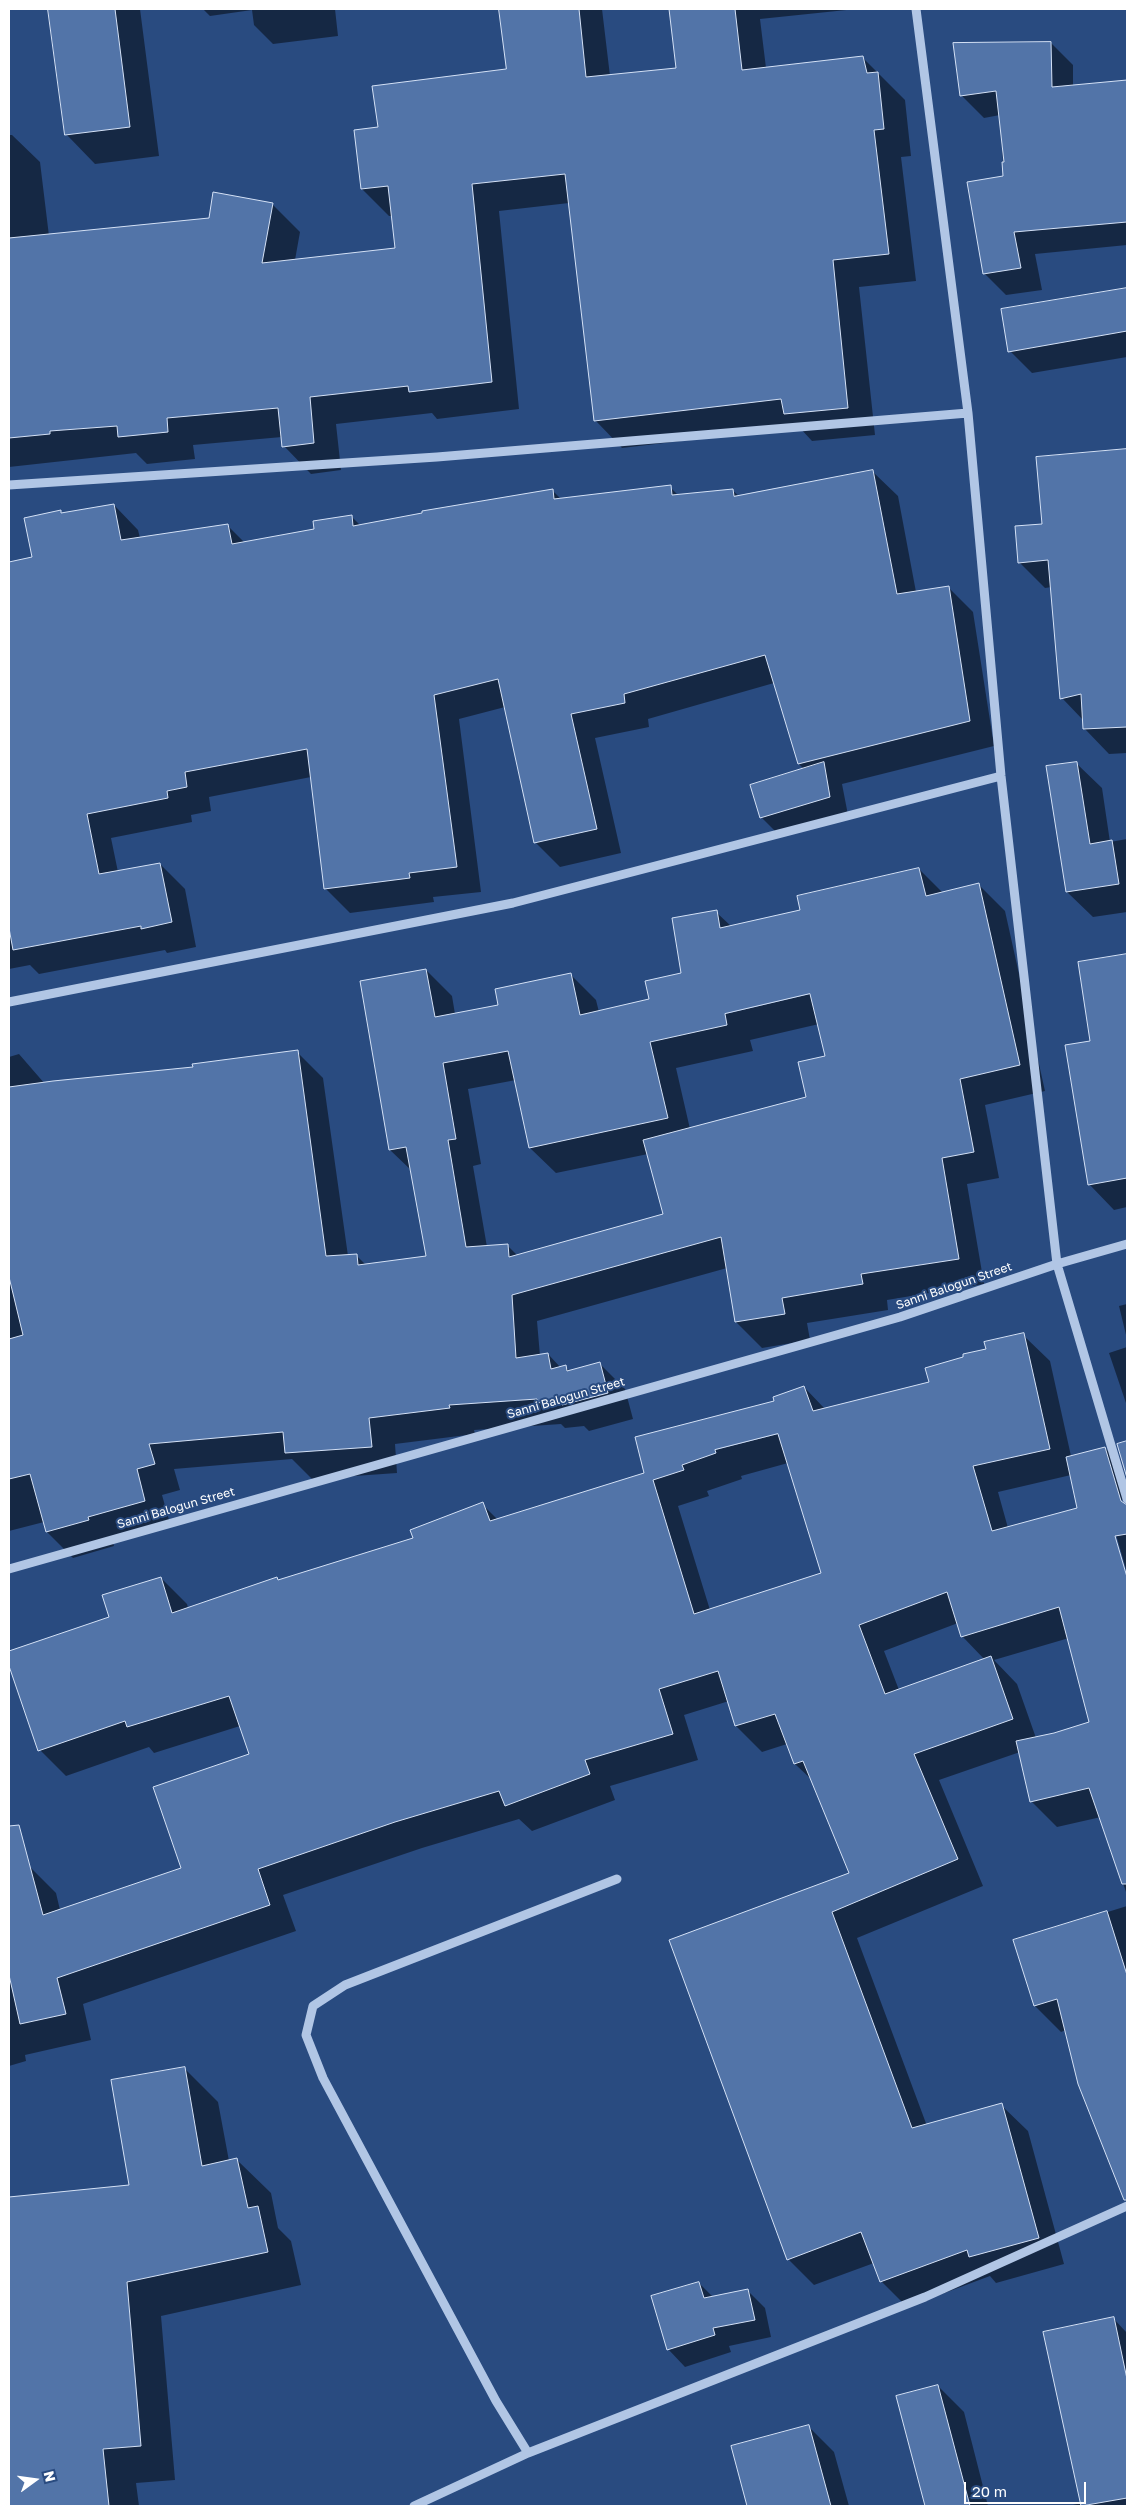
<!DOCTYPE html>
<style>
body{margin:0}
#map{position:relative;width:1136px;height:2515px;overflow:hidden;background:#294b80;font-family:"Golos Text",sans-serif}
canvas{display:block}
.frame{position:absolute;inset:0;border:10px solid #fff;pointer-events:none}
.north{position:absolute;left:10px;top:2455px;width:50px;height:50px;-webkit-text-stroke:4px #294b80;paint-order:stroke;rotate:76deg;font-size:14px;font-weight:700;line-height:20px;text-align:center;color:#fff}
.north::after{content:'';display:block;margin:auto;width:18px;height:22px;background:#fff;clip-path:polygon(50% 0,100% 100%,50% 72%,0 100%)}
.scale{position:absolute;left:964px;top:2482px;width:122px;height:22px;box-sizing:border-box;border:2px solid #fff;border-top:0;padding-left:6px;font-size:15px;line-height:18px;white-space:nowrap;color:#fff;-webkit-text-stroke:4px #294b80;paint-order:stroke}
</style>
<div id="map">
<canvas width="1136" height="2515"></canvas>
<div class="frame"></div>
<div class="north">N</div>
<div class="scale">20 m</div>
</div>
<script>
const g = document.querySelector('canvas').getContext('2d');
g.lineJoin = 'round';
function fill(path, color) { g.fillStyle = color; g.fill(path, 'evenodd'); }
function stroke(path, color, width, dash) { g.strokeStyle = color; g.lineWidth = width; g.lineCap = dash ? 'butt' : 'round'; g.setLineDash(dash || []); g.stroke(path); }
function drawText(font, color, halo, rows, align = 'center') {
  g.font = font + ' "Golos Text",sans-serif'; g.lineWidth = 4; g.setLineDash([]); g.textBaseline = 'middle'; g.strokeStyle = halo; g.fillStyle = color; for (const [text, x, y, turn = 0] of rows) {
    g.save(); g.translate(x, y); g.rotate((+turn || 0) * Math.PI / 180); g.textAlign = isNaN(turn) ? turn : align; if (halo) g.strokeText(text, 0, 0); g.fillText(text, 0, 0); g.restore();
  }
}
fill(new Path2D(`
 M 50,9 L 140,9 L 159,156 L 95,164 L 66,134 Z
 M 203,9 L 335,9 L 338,36 L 273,44 L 254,25 L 252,10 L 210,16 Z
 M 500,9 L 602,9 L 610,76 L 677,69 L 670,9 L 856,9 L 760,19 L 766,68 L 862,57 L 905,100 L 911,156 L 901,157 L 916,281 L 859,287 L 875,435 L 812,441 L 799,427 L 622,448 L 595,420 L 569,203 L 499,211 L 519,409 L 437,419 L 432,413 L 336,424 L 341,470 L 311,474 L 284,446 L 282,437 L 193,445 L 195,459 L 147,464 L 136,453 L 9,467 L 9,135 L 12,135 L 40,162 L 49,236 L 210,220 L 272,204 L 300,232 L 295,260 L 397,249 L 393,216 L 389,216 L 362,189 L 380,128 L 507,70 Z
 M 1051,43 L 1073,65 L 1073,86 L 1127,81 L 1127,245 L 1035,254 L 1042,290 L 1006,295 L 984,273 L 1004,177 L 1000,115 L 984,118 L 962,96 Z
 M 1127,289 L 1127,357 L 1032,373 L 1010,351 L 1003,311 Z
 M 1127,450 L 1127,753 L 1109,754 L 1084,728 L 1083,720 L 1062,698 L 1052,587 L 1045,588 L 1019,562 L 1043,525 L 1037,458 Z
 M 873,472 L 898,496 L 916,592 L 948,587 L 973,612 L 994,746 L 842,784 L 848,815 L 779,835 L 761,817 L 805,770 L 799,764 L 774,683 L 648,719 L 649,727 L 595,738 L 621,853 L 560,867 L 536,843 L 505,707 L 459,719 L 481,892 L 433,897 L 434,902 L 350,913 L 325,888 L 311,777 L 209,797 L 211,811 L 191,815 L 192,822 L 111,838 L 118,872 L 160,864 L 185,889 L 196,947 L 167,953 L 165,950 L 39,974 L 30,965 L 9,969 L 9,563 L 33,558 L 60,511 L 63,514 L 114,505 L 138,530 L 140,538 L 228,526 L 245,543 L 315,530 L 351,516 L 361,526 L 552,490 L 561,499 L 670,487 L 679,496 L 732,490 L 739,496 Z
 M 1076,763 L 1102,788 L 1110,842 L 1127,839 L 1127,912 L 1093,917 L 1067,892 Z
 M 919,869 L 943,893 L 979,885 L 1005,911 L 1045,1091 L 985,1105 L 999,1178 L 967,1184 L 984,1284 L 887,1300 L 888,1310 L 807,1323 L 810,1340 L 762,1348 L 736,1322 L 727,1268 L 537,1321 L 540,1356 L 548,1354 L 561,1368 L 565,1367 L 570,1371 L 599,1363 L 625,1389 L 633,1419 L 589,1431 L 584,1426 L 565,1428 L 561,1424 L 474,1430 L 475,1434 L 395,1444 L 397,1473 L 312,1479 L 292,1459 L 174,1469 L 180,1490 L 162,1495 L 171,1527 L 113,1543 L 114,1546 L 73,1558 L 47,1532 L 44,1522 L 9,1531 L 9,1057 L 19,1054 L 45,1084 L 194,1068 L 297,1052 L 323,1078 L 348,1256 L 356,1255 L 366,1265 L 427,1257 L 412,1171 L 390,1150 L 426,970 L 452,996 L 455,1014 L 500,1006 L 570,974 L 596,1000 L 599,1012 L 651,1000 L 682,974 L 716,912 L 732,927 L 802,911 ZM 819,1024 L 826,1057 L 807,1098 L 690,1129 L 676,1068 L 753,1051 L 750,1040 ZM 516,1080 L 530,1148 L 556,1173 L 648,1154 L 664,1215 L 518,1256 L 508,1246 L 487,1247 L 473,1166 L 481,1164 L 468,1089 Z
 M 1127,955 L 1127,1207 L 1114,1210 L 1089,1184 L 1092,1042 L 1079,963 Z
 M 1127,1304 L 1127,1339 L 1119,1306 Z
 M 1023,1335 L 1050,1361 L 1071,1456 L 1105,1448 L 1115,1458 L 1127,1498 L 1107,1505 L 1127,1525 L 1127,1573 L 1115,1531 L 1112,1531 L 1127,1582 L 1127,1895 L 1101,1817 L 1057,1827 L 1031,1801 L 1020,1752 L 939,1780 L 983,1886 L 857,1938 L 927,2126 L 1001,2105 L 1028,2131 L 1064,2264 L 996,2283 L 990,2276 L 907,2307 L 881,2281 L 874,2263 L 814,2285 L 788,2259 L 670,1941 L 851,1873 L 813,1781 L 795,1764 L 787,1744 L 762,1752 L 736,1726 L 729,1701 L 684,1715 L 698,1760 L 610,1786 L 615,1800 L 532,1831 L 519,1819 L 422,1848 L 283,1895 L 296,1931 L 83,2004 L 91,2040 L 25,2055 L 26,2061 L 9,2066 L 9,1833 L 18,1870 L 30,1867 L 56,1893 L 60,1910 L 182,1868 L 250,1754 L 240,1726 L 154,1753 L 149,1747 L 66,1776 L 40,1750 L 9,1662 L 9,1652 L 110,1618 L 161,1578 L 187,1604 L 188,1608 L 277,1578 L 280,1581 L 414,1539 L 482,1504 L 498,1520 L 646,1474 L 804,1387 L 825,1409 L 931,1383 L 987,1350 ZM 788,1463 L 822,1573 L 710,1610 L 678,1506 L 709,1496 L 707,1491 L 742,1479 L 741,1476 ZM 1071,1475 L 1083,1508 L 1008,1528 L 998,1492 ZM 958,1623 L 962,1636 L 985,1660 L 899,1690 L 884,1651 ZM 1069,1638 L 1091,1723 L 1036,1738 L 1017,1684 L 994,1660 Z
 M 1127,1347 L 1127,1406 L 1109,1353 Z
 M 1127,1906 L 1127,2137 L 1117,2140 L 1066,2030 L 1061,2032 L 1035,2006 L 1014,1941 Z
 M 184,2068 L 218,2102 L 229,2161 L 237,2160 L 271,2193 L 278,2228 L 291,2241 L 301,2285 L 161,2316 L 175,2480 L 136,2483 L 139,2506 L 9,2506 L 9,2198 L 130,2187 Z
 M 699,2283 L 714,2298 L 748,2291 L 765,2308 L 771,2337 L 729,2346 L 731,2352 L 685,2367 L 668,2349 Z
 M 1113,2318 L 1127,2333 L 1127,2506 L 1069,2506 L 1081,2503 Z
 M 938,2386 L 964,2412 L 988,2506 L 926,2506 L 897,2397 Z
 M 809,2427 L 834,2452 L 849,2506 L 748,2506 L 732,2447 Z`), '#0007');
const building = new Path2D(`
 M 48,9 L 115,9 L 130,127 L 65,135 Z
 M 499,9 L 579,9 L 586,77 L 676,68 L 669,9 L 735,9 L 742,70 L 863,56 L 867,73 L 878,72 L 884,129 L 874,130 L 889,254 L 833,260 L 848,408 L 784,414 L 781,399 L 594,421 L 565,174 L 472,184 L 492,382 L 409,392 L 408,386 L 310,397 L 314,443 L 282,447 L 278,408 L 167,418 L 168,432 L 118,437 L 117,426 L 50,431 L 50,434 L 9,438 L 9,238 L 209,218 L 213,192 L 273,203 L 262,263 L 395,248 L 388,186 L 361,189 L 354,130 L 378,127 L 372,86 L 506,69 Z
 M 1051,42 L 1052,87 L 1127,80 L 1127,222 L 1014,232 L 1021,268 L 983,274 L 967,182 L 1003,176 L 1002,162 L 1004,162 L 996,91 L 960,96 L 953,43 Z
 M 1127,288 L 1127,331 L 1008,352 L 1001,309 Z
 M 1127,449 L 1127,727 L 1083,729 L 1081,694 L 1060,699 L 1048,560 L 1018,563 L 1015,526 L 1042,524 L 1036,457 Z
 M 873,470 L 897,594 L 949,586 L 970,721 L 798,764 L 765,655 L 624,694 L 625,703 L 571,714 L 597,829 L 534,843 L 498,679 L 434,695 L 457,867 L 409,873 L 410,878 L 324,889 L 307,749 L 185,772 L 187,787 L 167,791 L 168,798 L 87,814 L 99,874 L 160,863 L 172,922 L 141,929 L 141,926 L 13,950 L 9,928 L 9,562 L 32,557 L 24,518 L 61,510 L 61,513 L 114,504 L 121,540 L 228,524 L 232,544 L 314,529 L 313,521 L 352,515 L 353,526 L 422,513 L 422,511 L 553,489 L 554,499 L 671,485 L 672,495 L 733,489 L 734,496 Z
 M 824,762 L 830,797 L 760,818 L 750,785 Z
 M 1077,762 L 1090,844 L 1112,840 L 1119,884 L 1066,892 L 1046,766 Z
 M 919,868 L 926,896 L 979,883 L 1020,1065 L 960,1079 L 974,1152 L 942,1158 L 959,1259 L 861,1274 L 863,1284 L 782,1298 L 785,1314 L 735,1322 L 721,1237 L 512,1295 L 516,1358 L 548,1353 L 551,1369 L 566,1365 L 567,1371 L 600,1362 L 608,1393 L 562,1405 L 560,1400 L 537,1403 L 537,1399 L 449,1405 L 450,1408 L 369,1418 L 372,1447 L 285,1453 L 283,1432 L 149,1444 L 155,1464 L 137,1469 L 145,1501 L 88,1517 L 89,1520 L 46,1532 L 30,1474 L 9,1479 L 9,1339 L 23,1335 L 9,1277 L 9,1087 L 53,1081 L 193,1067 L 192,1064 L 298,1050 L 326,1256 L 357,1254 L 358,1265 L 426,1256 L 406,1147 L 389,1150 L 360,981 L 426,969 L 435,1017 L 498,1005 L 495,989 L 571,973 L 580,1015 L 649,999 L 645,981 L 681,973 L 672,918 L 717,910 L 720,928 L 800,910 L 797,896 ZM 810,994 L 825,1056 L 798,1062 L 806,1097 L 643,1140 L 663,1214 L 509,1257 L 508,1244 L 466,1247 L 448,1140 L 456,1139 L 443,1063 L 508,1051 L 529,1148 L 668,1118 L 650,1042 L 727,1025 L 725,1014 Z
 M 1127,954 L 1127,1178 L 1088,1185 L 1065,1045 L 1090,1041 L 1078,962 Z
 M 1024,1333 L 1050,1449 L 973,1466 L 992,1531 L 1077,1508 L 1066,1457 L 1105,1447 L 1121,1501 L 1127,1505 L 1127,1534 L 1115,1536 L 1127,1577 L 1127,1884 L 1122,1884 L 1089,1788 L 1030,1802 L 1016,1741 L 1054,1733 L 1089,1722 L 1059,1607 L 961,1637 L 947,1592 L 859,1625 L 885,1694 L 991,1656 L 1013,1719 L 914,1754 L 958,1859 L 832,1912 L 912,2128 L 1002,2103 L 1039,2238 L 969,2257 L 967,2250 L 880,2282 L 861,2232 L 787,2260 L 669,1940 L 849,1873 L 803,1761 L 794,1764 L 775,1714 L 735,1726 L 718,1671 L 659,1689 L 673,1734 L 585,1760 L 590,1774 L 505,1806 L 499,1791 L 395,1822 L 258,1869 L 270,1905 L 57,1978 L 66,2014 L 20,2024 L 9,1975 L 9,1826 L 19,1825 L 43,1915 L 181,1868 L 153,1787 L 249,1754 L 229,1696 L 127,1727 L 125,1721 L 38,1751 L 9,1666 L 9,1651 L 109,1617 L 102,1595 L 161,1577 L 172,1613 L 277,1577 L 278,1580 L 413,1538 L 410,1530 L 483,1502 L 490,1521 L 644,1473 L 635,1437 L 774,1401 L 773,1397 L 804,1386 L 813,1411 L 929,1382 L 925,1368 L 963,1357 L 963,1354 L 986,1349 L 984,1342 ZM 778,1434 L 821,1573 L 694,1614 L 653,1480 L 684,1470 L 682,1465 L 716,1453 L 715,1450 Z
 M 1127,1441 L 1127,1478 L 1117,1444 Z
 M 1107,1911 L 1127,1975 L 1127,2200 L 1124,2200 L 1078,2084 L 1057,1999 L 1034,2006 L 1013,1940 Z
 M 185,2067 L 202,2166 L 237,2158 L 248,2208 L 258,2206 L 268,2252 L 127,2282 L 141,2446 L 103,2449 L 109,2506 L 9,2506 L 9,2197 L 129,2185 L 111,2080 Z
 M 699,2282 L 704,2298 L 748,2289 L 755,2320 L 713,2328 L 715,2335 L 667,2350 L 651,2296 Z
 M 1114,2317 L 1127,2379 L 1127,2498 L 1081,2506 L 1043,2332 Z
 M 938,2385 L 970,2506 L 925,2506 L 896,2396 Z
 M 809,2425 L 831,2506 L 747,2506 L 731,2446 Z`);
fill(building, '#5274a8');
stroke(building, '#d4e1f5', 1);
stroke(new Path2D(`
 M 916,9 L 968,413 L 1001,776 L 1057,1264 L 1127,1499
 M 9,485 L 437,457 L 968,413
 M 9,1002 L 513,903 L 1001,776
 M 9,1569 L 900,1317 L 1057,1264 L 1127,1244
 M 528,2453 L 496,2401 L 323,2078 L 306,2035 L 313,2006 L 345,1985 L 617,1879
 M 414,2506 L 528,2453 L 925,2297 L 1127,2206`), '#b1c6e5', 9);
drawText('12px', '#fff', '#294b80', [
 ["Sanni Balogun Street",954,1286,-19],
 ["Sanni Balogun Street",566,1398,-16],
 ["Sanni Balogun Street",176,1508,-16]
]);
</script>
